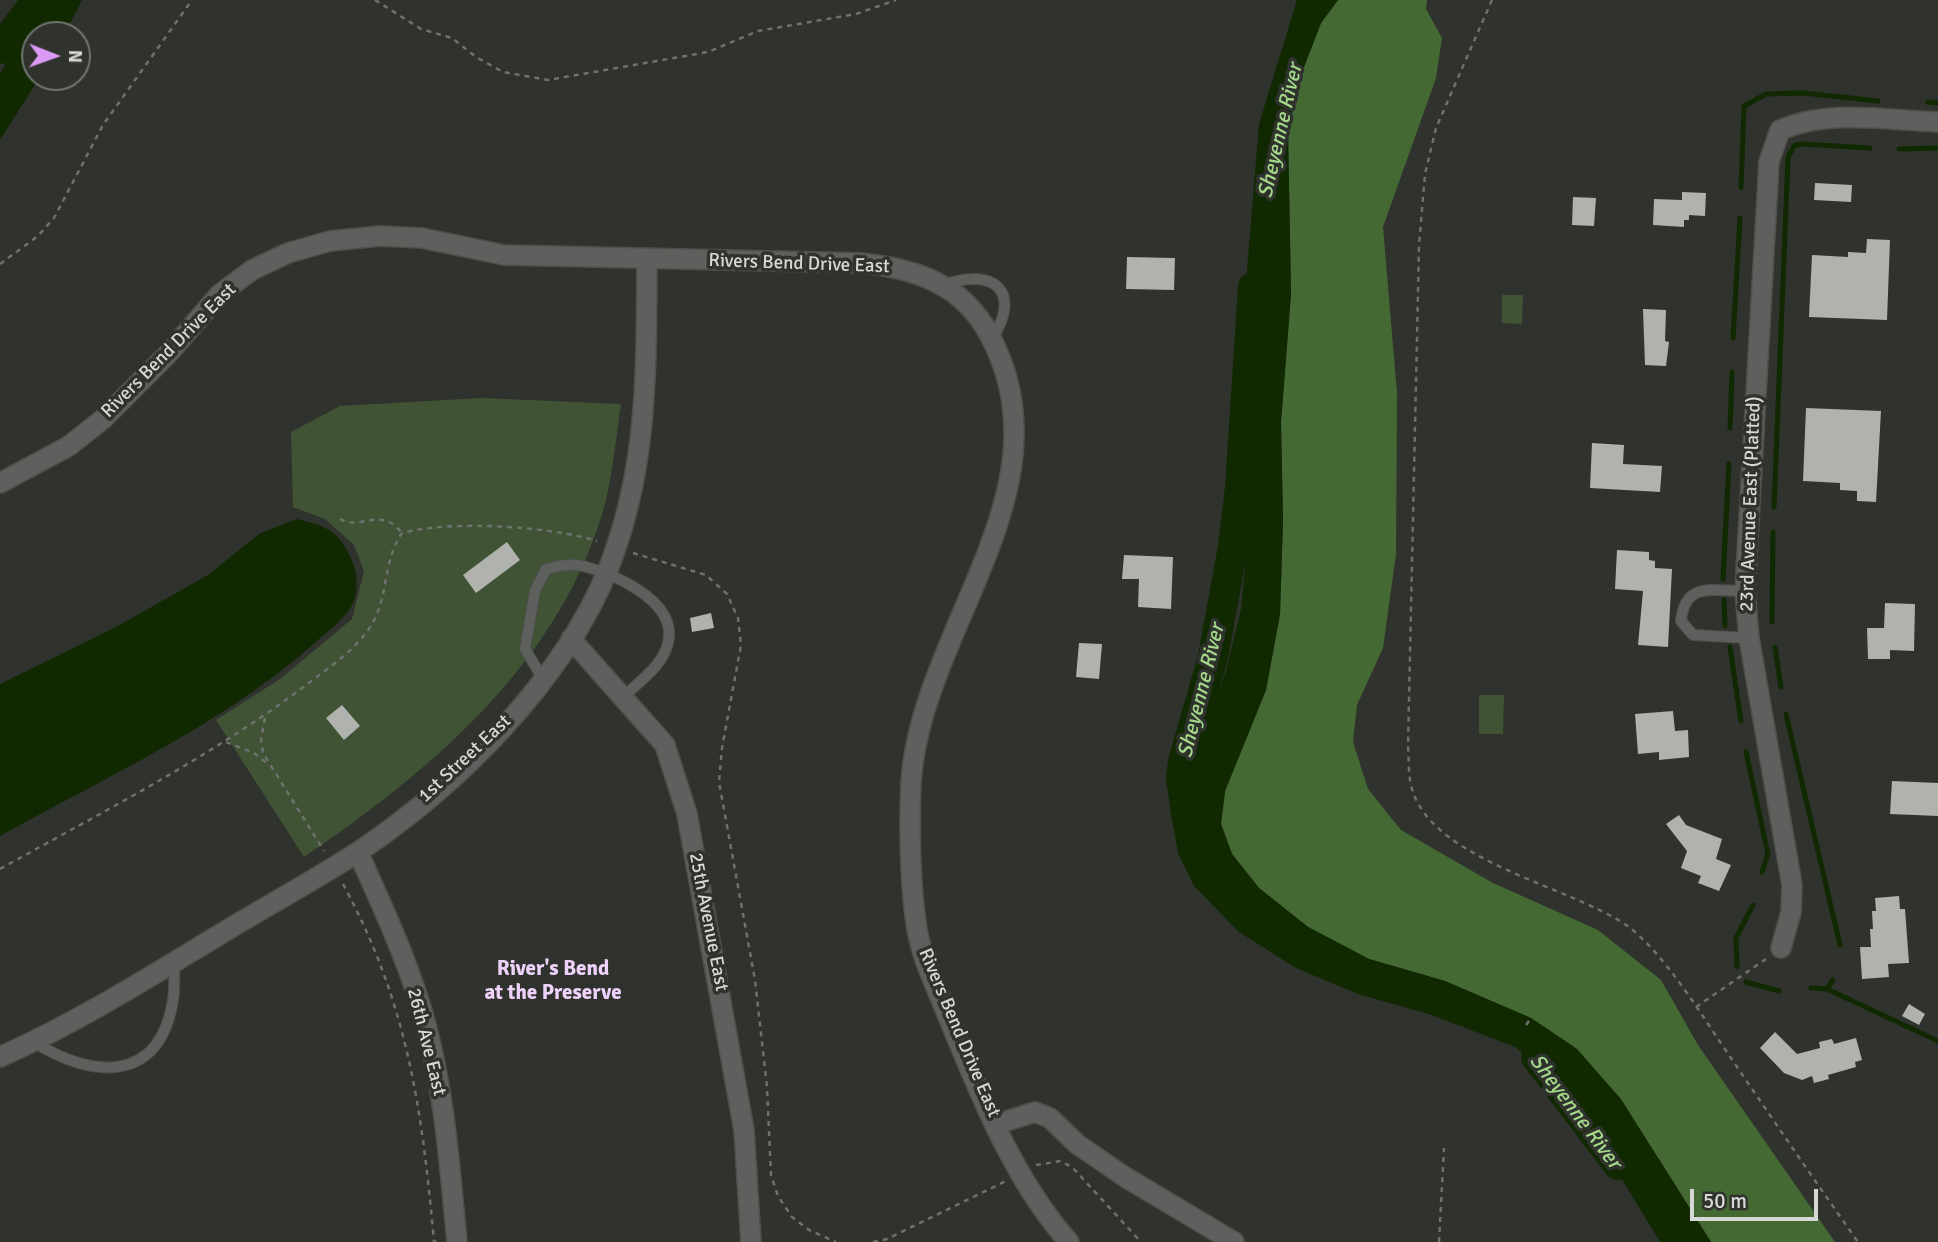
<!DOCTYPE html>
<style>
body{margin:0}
#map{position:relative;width:1938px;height:1242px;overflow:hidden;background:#30322e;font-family:Signika,sans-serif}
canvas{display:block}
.north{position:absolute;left:21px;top:21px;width:70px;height:70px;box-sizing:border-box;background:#30322e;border:2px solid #727471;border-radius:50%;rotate:91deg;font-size:19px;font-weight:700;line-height:28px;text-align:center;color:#d6d8d5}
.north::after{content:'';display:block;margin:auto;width:24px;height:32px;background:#db99f6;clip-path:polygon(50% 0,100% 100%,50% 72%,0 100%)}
.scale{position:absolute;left:1690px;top:1189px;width:128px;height:32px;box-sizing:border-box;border:4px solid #d6d8d5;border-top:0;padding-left:9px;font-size:21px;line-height:24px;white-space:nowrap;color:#d6d8d5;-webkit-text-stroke:5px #30322e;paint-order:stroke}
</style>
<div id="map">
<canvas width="1938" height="1242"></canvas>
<div class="north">N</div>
<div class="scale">50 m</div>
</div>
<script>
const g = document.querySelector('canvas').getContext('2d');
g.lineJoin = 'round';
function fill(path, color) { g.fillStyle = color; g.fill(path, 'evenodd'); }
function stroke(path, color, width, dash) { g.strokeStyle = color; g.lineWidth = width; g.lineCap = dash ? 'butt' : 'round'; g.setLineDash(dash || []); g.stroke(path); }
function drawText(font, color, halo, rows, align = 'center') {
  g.font = font + ' Signika,sans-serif'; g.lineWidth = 7; g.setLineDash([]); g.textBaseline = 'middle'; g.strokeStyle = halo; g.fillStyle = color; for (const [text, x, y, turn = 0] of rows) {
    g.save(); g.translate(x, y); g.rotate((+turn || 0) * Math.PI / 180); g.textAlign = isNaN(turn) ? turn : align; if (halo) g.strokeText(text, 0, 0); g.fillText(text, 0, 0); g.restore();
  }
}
fill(new Path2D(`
 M 1502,295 L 1523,295 L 1522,324 L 1502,323 Z
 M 482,398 L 621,404 C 616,437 613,472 605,504 C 562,660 434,769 304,857 L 216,720 L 280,679 L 352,619 L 364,571 L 354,545 L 325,519 L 293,507 L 291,432 L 340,406 Z
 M 1479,695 L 1504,695 L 1503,734 L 1479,734 Z`), '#405435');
fill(new Path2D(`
 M 1338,0 L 1427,0 L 1426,9 L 1442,38 L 1436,78 L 1383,227 L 1397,393 L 1396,554 L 1383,648 L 1357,705 L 1353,742 L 1368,789 L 1401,830 L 1493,883 L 1598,930 L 1661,980 L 1698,1045 L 1835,1242 L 1711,1242 L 1659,1159 L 1577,1049 L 1531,1018 L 1445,981 L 1369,959 L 1308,927 L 1259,888 L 1232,854 L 1221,824 L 1225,791 L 1266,690 L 1280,614 L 1283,520 L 1281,422 L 1291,294 L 1288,131 L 1299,80 L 1321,23 Z`), '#456933');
fill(new Path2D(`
 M 40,0 L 82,0 L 64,35 L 35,35 L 35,77 L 40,77 L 0,140 L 0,74 Z
 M 1297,0 L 1338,0 L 1321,23 L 1299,80 L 1288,131 L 1291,294 L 1281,422 L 1283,521 L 1280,614 L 1266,690 L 1225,791 L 1221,824 L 1232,854 L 1259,888 L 1308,927 L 1369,959 L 1445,981 L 1531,1018 L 1577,1049 L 1621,1099 L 1711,1242 L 1660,1242 L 1586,1120 L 1551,1075 L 1515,1047 L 1432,1015 L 1358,994 L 1296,968 L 1239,932 L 1194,886 L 1178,853 L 1172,818 L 1184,776 L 1206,728 L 1226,671 L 1241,609 L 1250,517 L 1253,421 L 1253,353 L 1245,294 L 1259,124 Z
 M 296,519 C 326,526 339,530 352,561 C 358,574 359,594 351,607 C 341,623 323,635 309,648 C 219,726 104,778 0,836 L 0,684 L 116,627 L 208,575 L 259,534 Z`), '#102901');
stroke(new Path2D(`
 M 1928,102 L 1938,103
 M 1899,149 L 1938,148
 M 1741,188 L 1744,106 L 1766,94 L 1804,93 L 1878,101
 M 1733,338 L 1740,218
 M 1730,428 L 1732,372
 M 1774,507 L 1788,157 L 1794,146 L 1801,144 L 1870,148
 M 1723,579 L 1729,464
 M 1724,600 L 1725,626
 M 1772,622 L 1773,532
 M 1730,647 L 1741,721
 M 1775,647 L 1781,687
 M 1786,714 L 1840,945
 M 1746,752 L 1768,854 L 1762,872
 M 1737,967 L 1736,938 L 1753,905
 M 1833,980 L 1827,989 L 1938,1041
 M 1746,982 L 1779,991
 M 1811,988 L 1827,989`), '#102901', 5);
stroke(new Path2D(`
 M 0,49 L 37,0
 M 1187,820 L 1181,777 L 1183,762 L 1213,657 L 1233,547 L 1240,488 L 1253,287
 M 1536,1057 L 1618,1165`), '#102901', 30);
fill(new Path2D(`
 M 1815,183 L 1852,185 L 1851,202 L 1814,200 Z
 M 1682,192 L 1706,193 L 1705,216 L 1689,215 L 1689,220 L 1684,220 L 1684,227 L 1653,225 L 1654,199 L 1682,200 Z
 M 1573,197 L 1596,198 L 1594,226 L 1572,225 Z
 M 1867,239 L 1890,240 L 1887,320 L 1809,317 L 1812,255 L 1848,257 L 1848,252 L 1866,253 Z
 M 1127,257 L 1175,258 L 1174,290 L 1126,289 Z
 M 1643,309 L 1666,310 L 1665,341 L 1669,342 L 1666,366 L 1645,365 Z
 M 1806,408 L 1881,411 L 1876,502 L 1857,501 L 1857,491 L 1840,490 L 1840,483 L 1803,481 Z
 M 1592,443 L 1624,445 L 1623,464 L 1662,466 L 1660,492 L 1590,488 Z
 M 507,542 L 520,560 L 476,593 L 463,575 Z
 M 1617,550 L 1649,552 L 1649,560 L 1655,561 L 1655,568 L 1672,569 L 1668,647 L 1638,645 L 1643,591 L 1615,589 Z
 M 1124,555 L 1173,557 L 1171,609 L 1138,607 L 1139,579 L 1122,579 Z
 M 1885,603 L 1915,604 L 1914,651 L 1890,650 L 1890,659 L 1868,659 L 1867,628 L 1884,628 Z
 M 711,613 L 714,628 L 692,632 L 690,618 Z
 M 1079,643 L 1102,644 L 1099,679 L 1076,677 Z
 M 342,705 L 360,726 L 344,740 L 326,718 Z
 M 1673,711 L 1675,731 L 1688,730 L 1689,757 L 1659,760 L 1659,752 L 1638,754 L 1635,714 Z
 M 1892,781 L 1938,783 L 1938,816 L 1890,814 Z
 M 1679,815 L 1686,825 L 1722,839 L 1716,859 L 1731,865 L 1719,891 L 1698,883 L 1701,876 L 1681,868 L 1687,851 L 1666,824 Z
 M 1899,896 L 1900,909 L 1905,909 L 1909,963 L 1888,964 L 1889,977 L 1862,979 L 1860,947 L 1871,947 L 1870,929 L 1873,929 L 1872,911 L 1876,911 L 1875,898 Z
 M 1909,1004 L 1925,1014 L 1919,1025 L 1902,1016 Z
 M 1775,1032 L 1797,1054 L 1820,1048 L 1819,1042 L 1832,1039 L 1834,1044 L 1856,1038 L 1862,1060 L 1855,1062 L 1856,1067 L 1828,1075 L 1829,1079 L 1814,1083 L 1812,1076 L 1802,1080 L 1784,1073 L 1760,1048 Z`), '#afb2ad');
const service = new Path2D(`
 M 944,285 C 993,267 1023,291 992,339
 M 1745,591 C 1713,591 1685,581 1681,621 L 1693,635 L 1749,638
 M 543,679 L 525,649 L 535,591 L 546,569 C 558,566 571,563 583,566 C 614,574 672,599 669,637 C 667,663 641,680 624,696
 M 34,1042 C 92,1079 160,1084 173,1000 C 175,988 174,975 174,962`);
const minor = new Path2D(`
 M 0,483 L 69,446 L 103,419 L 167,355 L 220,294 L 252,270 L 288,253 L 330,241 L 380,236 L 422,238 L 504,255 L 860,263 C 915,268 963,284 990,336 C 1072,489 920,631 911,783 C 909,825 910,887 917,929 C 922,959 936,986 947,1014 C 978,1090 1014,1181 1069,1242
 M 571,639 L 665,745 L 687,814 L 744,1130 L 751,1242
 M 358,852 C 383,908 410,965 426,1025 C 445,1096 450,1170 457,1242
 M 1781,948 L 1791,912 L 1792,885 L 1749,638 L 1745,591 L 1769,162 L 1780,130 C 1829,109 1886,120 1938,122
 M 0,1057 C 78,1022 146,979 219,935 C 265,907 313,881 358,852 C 458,785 564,680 609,567 C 649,465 646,366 647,259
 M 997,1124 L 1035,1112 L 1050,1118 L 1077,1144 L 1125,1177 L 1234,1242`);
stroke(service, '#4d4f4b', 12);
stroke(minor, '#4d4f4b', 22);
stroke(new Path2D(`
 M 375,0 L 421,29 L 452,38 L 476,57 L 503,72 L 548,80 L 708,52 L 758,31 L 856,14 L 896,0
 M 1492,0 L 1436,128 L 1425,174 L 1419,245 L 1408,745 C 1409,760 1408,779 1413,792 C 1436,861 1571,887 1626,925 C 1664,952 1704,1019 1731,1058 C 1773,1120 1815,1181 1858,1242
 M 0,264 L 38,236 L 54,218 L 103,125 L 192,0
 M 340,519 C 361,531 381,506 401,532
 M 633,553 L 706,575 L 727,594 L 738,618 L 741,645 L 722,748 L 719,782 L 755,980 L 767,1087 L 771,1175 L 778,1196 L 792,1217 L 809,1230 L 836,1242
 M 265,718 L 261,739 L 263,753 L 324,851
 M 226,742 L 254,753 L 269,765
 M 0,869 C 104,811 211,757 306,685 C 330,667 357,649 372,624 C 389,596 382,563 402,533 C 451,520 549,526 597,541
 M 343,884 C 408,1004 422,1109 434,1242 L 439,1241
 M 1696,1007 L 1766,959
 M 1526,1025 L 1531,1018
 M 1036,1165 L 1061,1161 L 1073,1168 L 1141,1242
 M 873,1242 L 887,1239 L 1006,1181
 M 1439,1242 L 1444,1148`), '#6f716d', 2.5, [5, 5]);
stroke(service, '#5d605c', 10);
stroke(minor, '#5d605c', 19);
drawText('19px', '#d6d8d5', '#30322e', [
 ["Rivers Bend Drive East",799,264,2],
 ["Rivers Bend Drive East",169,351,-45],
 ["23rd Avenue East (Platted)",1751,504,-88],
 ["1st Street East",465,759,-43],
 ["25th Avenue East",708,922,79],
 ["Rivers Bend Drive East",959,1033,67],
 ["26th Ave East",426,1042,76]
]);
drawText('italic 21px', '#a4d989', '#30322e', [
 ["Sheyenne River",1281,131,-77],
 ["Sheyenne River",1202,691,-76],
 ["Sheyenne River",1575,1112,53]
]);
drawText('bold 21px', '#eed2f9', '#30322e', [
 ["River's Bend",553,969],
 ["at the Preserve",553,993]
]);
</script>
